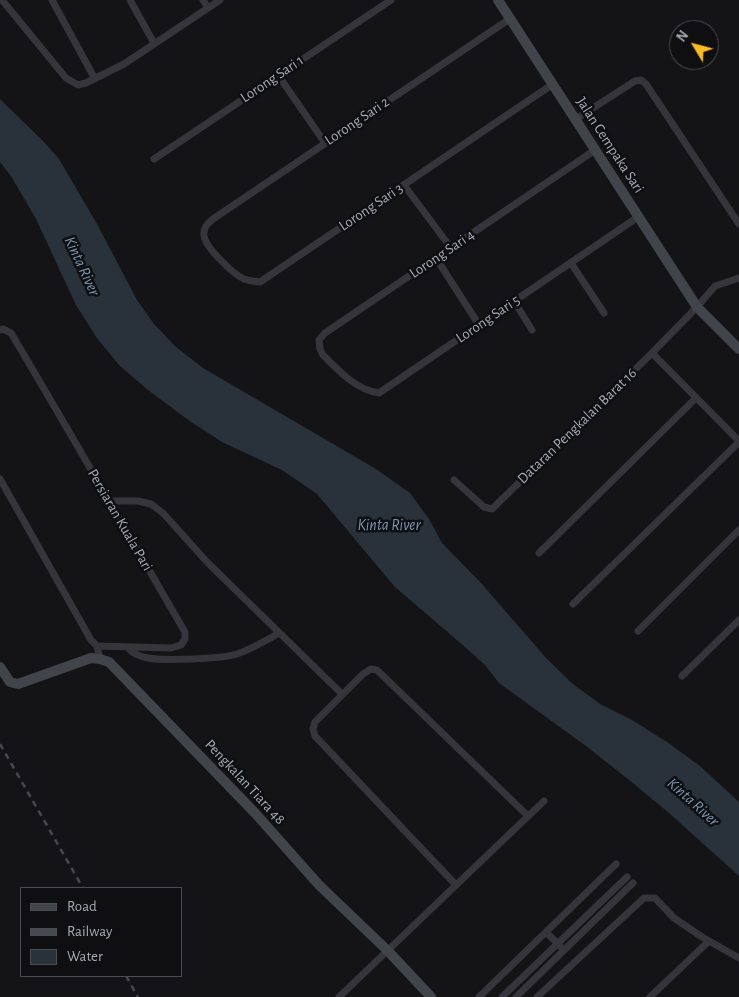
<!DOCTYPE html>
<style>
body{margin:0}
#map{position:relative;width:739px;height:997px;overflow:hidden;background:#141416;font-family:"Alegreya Sans",sans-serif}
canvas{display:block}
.legend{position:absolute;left:20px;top:887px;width:162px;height:90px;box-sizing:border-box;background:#0f0f11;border:1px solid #4b4d53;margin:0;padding:6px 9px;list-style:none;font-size:15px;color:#a5aab7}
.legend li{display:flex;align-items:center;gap:10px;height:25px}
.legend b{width:25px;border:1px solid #4b4d53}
.north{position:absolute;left:669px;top:20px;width:50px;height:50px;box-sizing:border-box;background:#0f0f11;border:1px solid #4b4d53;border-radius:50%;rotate:307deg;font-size:14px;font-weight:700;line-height:20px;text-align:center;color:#a5aab7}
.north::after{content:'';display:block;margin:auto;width:18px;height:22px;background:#fbb926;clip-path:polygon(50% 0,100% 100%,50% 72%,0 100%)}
</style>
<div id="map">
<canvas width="739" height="997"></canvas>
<ul class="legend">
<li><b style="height:6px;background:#42444b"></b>Road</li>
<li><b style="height:6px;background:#474950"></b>Railway</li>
<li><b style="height:14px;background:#29323a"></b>Water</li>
</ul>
<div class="north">N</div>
</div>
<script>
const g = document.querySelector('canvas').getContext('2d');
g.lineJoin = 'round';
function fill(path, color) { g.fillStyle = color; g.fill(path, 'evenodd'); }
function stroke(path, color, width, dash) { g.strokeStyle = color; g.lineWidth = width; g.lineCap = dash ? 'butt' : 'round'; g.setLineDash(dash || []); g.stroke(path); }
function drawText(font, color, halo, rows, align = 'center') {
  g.font = font + ' "Alegreya Sans",sans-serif'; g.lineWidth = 5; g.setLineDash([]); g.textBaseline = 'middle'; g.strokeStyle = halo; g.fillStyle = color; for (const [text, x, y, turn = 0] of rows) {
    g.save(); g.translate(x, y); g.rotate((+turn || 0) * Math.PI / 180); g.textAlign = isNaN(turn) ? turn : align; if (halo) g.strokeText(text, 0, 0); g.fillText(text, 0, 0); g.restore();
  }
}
fill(new Path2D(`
 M 0,99 L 44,142 L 59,159 L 97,224 L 137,300 L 154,324 L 176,347 L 203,368 L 376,469 L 410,493 L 429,519 L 442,543 L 482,584 L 546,658 L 573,684 L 600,704 L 632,720 L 667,742 L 700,766 L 739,802 L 739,876 L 669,813 L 628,779 L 586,746 L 499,683 L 485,665 L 465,647 L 395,587 L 317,494 L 282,470 L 222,442 L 191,422 L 148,390 L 119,365 L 97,338 L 76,305 L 36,219 L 11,176 L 0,162 Z`), '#29323a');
stroke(new Path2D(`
 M 2,0 L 66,78 L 78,85 L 86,83 L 124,64 L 220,0
 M 52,0 L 95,79
 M 130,0 L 154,43
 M 203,0 L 208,8
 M 511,18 L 213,219 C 207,224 203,228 204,236 C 206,248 233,274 244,279 C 249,281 255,281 260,282 L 553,84
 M 278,75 L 325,143
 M 576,119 L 635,81 L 641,80 L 646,84 L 739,224
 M 595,150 L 325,333 L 319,340 L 320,349 L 323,355 C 338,370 356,390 379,393 L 638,217
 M 154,159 L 391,0
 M 404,185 L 451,248
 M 436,258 L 479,325
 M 571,263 L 604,313
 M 514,301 L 532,330
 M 0,330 L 3,329 L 11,333 C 70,432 127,532 185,632 L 185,639 L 181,645 L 171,648 L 97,646
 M 652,353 L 739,441
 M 0,479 L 91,640 L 97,646 L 100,659
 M 454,480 L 484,507 L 492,509 L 652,353 L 697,307 L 715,286 L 739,278
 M 108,501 L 138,501 L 151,504 L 163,513 L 207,562 L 342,694
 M 539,553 L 696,398
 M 573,604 L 739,442
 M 638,631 L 739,530
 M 128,647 C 130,653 141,657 148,658 C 163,661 222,659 237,654 C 252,649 265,641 279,633
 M 682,676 L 739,620
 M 456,885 L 315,736 L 313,729 L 315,722 L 363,674 L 371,669 L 377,670 L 528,816
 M 546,932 L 560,946
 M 339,997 L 544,801
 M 479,997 L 616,864
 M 502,997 L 627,877
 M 516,997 L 633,883
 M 537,997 L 644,898 L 655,898 L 674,918 L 702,937 L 739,958
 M 650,997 L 709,941`), '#35353b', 7);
stroke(new Path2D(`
 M 498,0 L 697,307 L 739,349
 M 0,667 L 10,682 L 18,684 L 91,658 L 100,659 L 109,662 L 255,813 L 319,885 L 388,951 L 431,997`), '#42444b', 10);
stroke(new Path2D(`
 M 0,744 L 83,888
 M 126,976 L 138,997`), '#474950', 2.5, [6, 5]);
drawText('15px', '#a5aab7', '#0f0f11', [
 ["Lorong Sari 1",272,79,-34],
 ["Lorong Sari 2",357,121,-34],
 ["Jalan Cempaka Sari",610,145,57],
 ["Lorong Sari 3",371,207,-34],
 ["Lorong Sari 4",442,254,-34],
 ["Lorong Sari 5",488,319,-34],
 ["Dataran Pengkalan Barat 16",577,426,-44],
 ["Persiaran Kuala Pari",120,520,60],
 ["Pengkalan Tiara 48",245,782,47]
]);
drawText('italic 16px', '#7a97b4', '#0f0f11', [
 ["Kinta River",82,266,65],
 ["Kinta River",389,525],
 ["Kinta River",693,802,42]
]);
</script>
